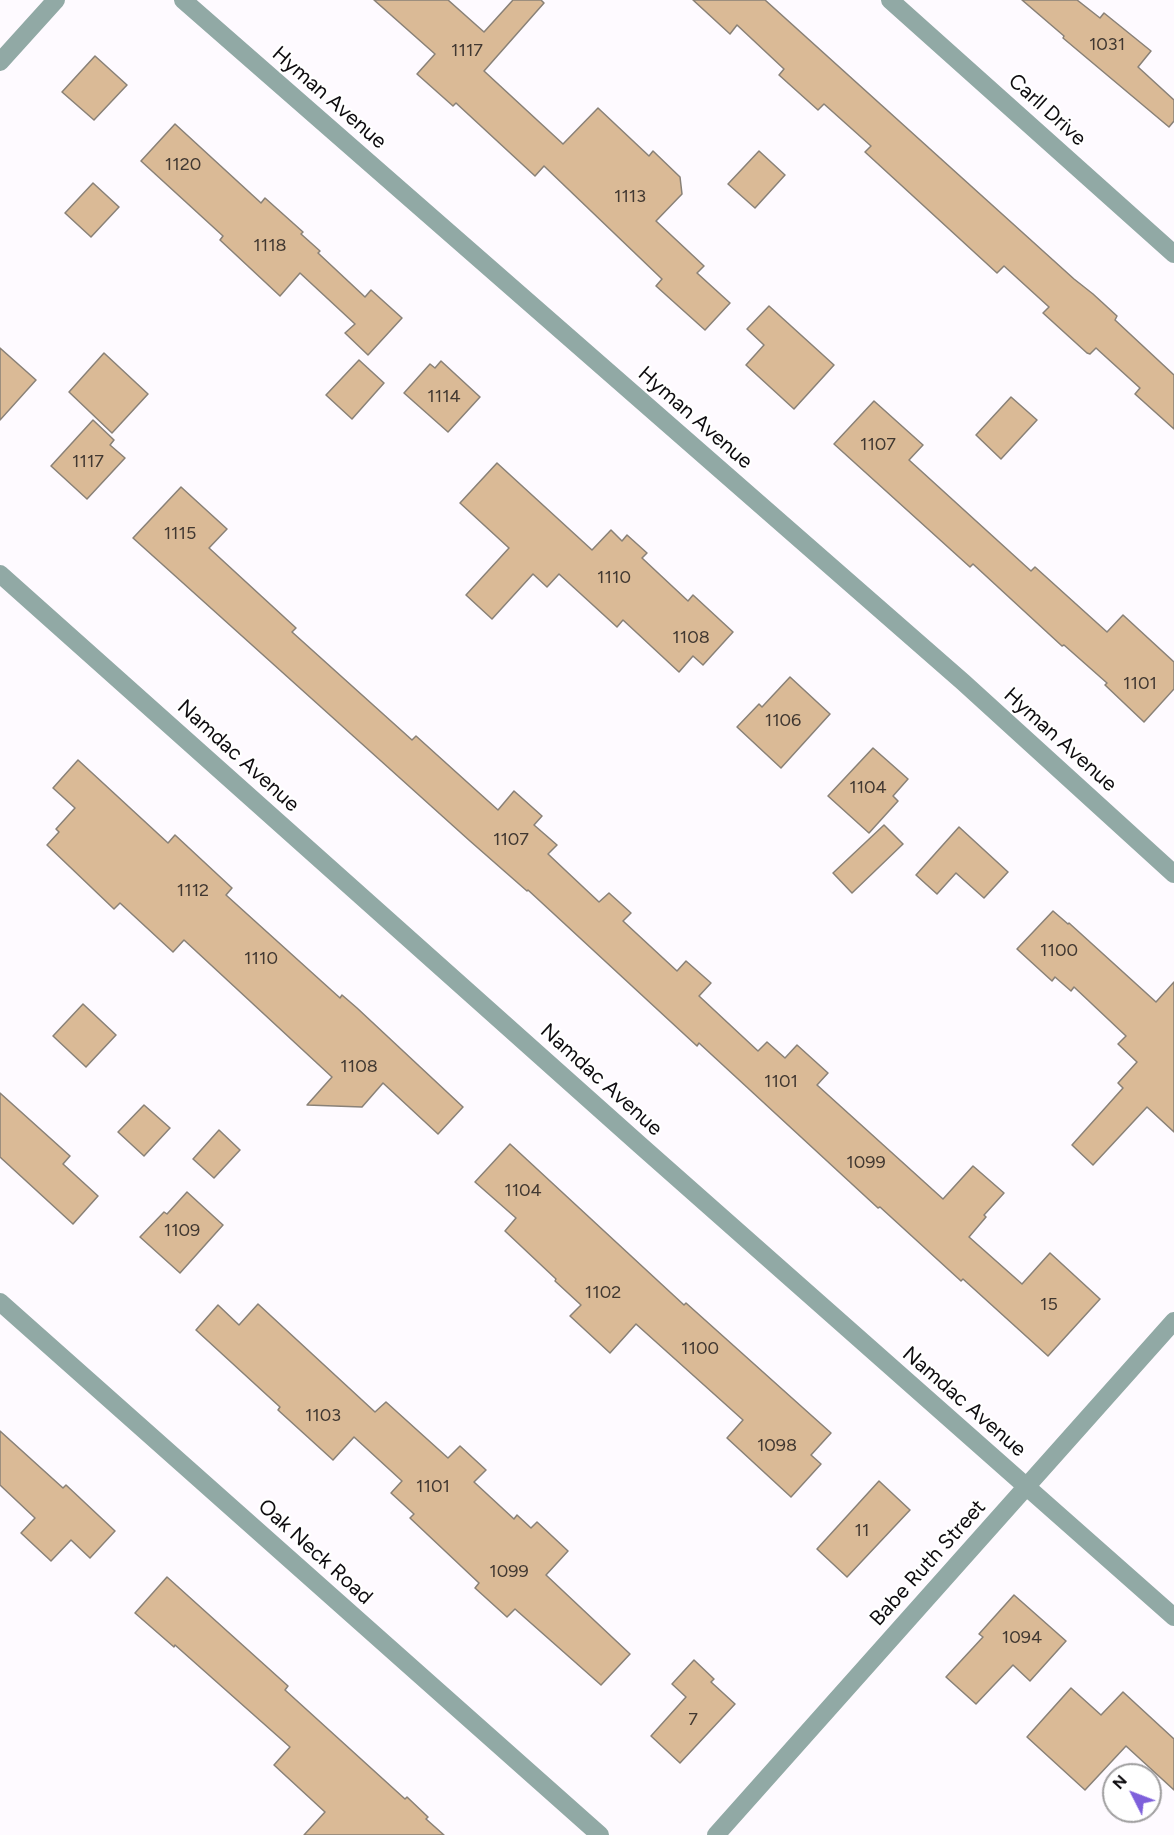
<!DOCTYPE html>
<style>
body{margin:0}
#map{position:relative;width:1174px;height:1835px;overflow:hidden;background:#fefaff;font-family:Figtree,sans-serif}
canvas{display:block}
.north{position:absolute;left:1102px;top:1763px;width:60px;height:60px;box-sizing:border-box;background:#fff;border:2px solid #9f9e9f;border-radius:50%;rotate:312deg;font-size:16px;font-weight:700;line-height:24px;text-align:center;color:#0e0c0f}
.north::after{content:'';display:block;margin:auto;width:21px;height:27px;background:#7e60db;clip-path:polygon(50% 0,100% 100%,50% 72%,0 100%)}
</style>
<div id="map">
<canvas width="1174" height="1835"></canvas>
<div class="north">N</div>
</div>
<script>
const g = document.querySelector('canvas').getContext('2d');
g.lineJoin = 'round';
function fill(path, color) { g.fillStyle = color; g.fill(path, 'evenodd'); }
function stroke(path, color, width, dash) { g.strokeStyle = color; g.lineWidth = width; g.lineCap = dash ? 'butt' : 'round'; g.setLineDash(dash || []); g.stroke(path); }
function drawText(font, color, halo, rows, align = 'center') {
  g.font = font + ' Figtree,sans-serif'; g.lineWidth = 4.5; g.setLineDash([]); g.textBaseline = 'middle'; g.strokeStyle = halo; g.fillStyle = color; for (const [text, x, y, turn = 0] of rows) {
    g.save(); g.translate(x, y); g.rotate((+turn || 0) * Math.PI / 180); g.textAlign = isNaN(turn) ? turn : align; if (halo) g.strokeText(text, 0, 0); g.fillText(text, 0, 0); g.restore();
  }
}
const building = new Path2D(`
 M 374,0 L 448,0 L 484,32 L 513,0 L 541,0 L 544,3 L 484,71 L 563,144 L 598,108 L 649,156 L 653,151 L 680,177 L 682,194 L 656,221 L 704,266 L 697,273 L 730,303 L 705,330 L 656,286 L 662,279 L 544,166 L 535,176 L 456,103 L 453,106 L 417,74 L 435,54 Z
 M 693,0 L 765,0 L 1074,279 L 1093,294 L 1117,316 L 1115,320 L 1174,375 L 1174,429 L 1135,394 L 1140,388 L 1096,348 L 1090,354 L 1087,353 L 1043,313 L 1049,307 L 1004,266 L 997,273 L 865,152 L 871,146 L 824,104 L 818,110 L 779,75 L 784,69 L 737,25 L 730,34 Z
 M 1022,0 L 1077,0 L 1100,18 L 1104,13 L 1151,51 L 1138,67 L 1174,100 L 1174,121 L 1169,127 L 1063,38 L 1064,36 Z
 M 95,56 L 127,85 L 94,120 L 62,92 Z
 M 175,124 L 261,203 L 265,198 L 303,232 L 301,234 L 320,251 L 318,253 L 365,297 L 371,290 L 402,318 L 368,355 L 345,333 L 355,324 L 300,273 L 280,296 L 220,240 L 223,236 L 141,161 Z
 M 759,151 L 785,175 L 755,208 L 728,184 Z
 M 93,183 L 119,207 L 91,237 L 65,213 Z
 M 769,306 L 834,365 L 794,409 L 746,365 L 764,345 L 747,329 Z
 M 0,348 L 36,380 L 0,420 Z
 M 104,353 L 148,394 L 112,433 L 69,392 Z
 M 359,360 L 384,383 L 352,419 L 326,395 Z
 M 441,361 L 480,397 L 448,432 L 404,393 L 430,364 L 435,368 Z
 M 1011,397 L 1037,420 L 1001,459 L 976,435 Z
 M 874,401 L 923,445 L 909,460 L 1031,571 L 1035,567 L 1107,632 L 1123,615 L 1174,662 L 1174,689 L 1144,722 L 1105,685 L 1107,683 L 1064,645 L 1062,646 L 973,564 L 970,567 L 834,444 Z
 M 93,420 L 114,440 L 110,445 L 125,458 L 87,499 L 51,466 Z
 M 497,463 L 592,550 L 611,530 L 622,541 L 627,535 L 647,553 L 642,558 L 688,601 L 693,595 L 733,632 L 703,665 L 693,656 L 679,672 L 623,620 L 617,627 L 559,574 L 547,587 L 533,574 L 492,619 L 466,595 L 509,548 L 460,503 Z
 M 181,487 L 227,529 L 209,548 L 296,628 L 292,632 L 412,740 L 416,736 L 498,810 L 514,791 L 542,816 L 534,825 L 557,845 L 548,854 L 599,902 L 609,893 L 631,913 L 623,921 L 677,971 L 686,961 L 711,983 L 699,996 L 758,1051 L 767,1042 L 785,1058 L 797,1045 L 828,1073 L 817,1085 L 943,1199 L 973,1166 L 1004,1193 L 984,1215 L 986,1217 L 969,1237 L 1022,1284 L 1050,1253 L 1100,1299 L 1048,1356 L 963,1279 L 961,1281 L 880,1207 L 878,1208 L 699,1043 L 697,1046 L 528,890 L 527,891 L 470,841 L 133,538 Z
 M 790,677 L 830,714 L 781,768 L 737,727 L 759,704 L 762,707 Z
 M 873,748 L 908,779 L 893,796 L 898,801 L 869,833 L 828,796 Z
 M 78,760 L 168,843 L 175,835 L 232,888 L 226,895 L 340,998 L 342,995 L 357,1008 L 463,1107 L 438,1134 L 383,1083 L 362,1107 L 307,1105 L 332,1077 L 184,940 L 173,952 L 120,903 L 114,909 L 47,845 L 59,832 L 56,829 L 75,808 L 53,788 Z
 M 884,825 L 903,844 L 852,893 L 833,873 Z
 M 959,827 L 1008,872 L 984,898 L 956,873 L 937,894 L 916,875 Z
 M 1053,911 L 1068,924 L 1069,923 L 1156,1002 L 1174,982 L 1174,1132 L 1147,1107 L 1093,1165 L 1072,1145 L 1123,1088 L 1118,1083 L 1137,1062 L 1118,1044 L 1126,1036 L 1074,987 L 1071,991 L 1055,977 L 1052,981 L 1017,949 Z
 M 83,1004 L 116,1035 L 86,1067 L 53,1036 Z
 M 0,1093 L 70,1156 L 63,1164 L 98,1196 L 73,1224 L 0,1157 Z
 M 144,1105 L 170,1128 L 144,1156 L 118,1132 Z
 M 219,1130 L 240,1150 L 214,1178 L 193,1159 Z
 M 510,1144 L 684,1305 L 686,1303 L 831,1433 L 811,1455 L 821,1464 L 791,1497 L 727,1438 L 743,1420 L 636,1324 L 610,1353 L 570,1316 L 581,1305 L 555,1281 L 556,1279 L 505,1231 L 516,1218 L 475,1182 Z
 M 187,1192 L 223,1225 L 180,1273 L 140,1237 L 164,1212 L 167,1214 Z
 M 258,1304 L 375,1412 L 386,1402 L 448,1458 L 460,1446 L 486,1470 L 474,1482 L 514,1519 L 517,1515 L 531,1528 L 537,1522 L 568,1551 L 546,1575 L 630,1654 L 601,1685 L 515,1609 L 507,1617 L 475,1588 L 479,1583 L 410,1518 L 414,1514 L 391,1493 L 402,1481 L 354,1437 L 333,1460 L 278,1410 L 280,1407 L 196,1330 L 218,1305 L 239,1325 Z
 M 0,1431 L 63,1488 L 66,1485 L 115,1531 L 90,1558 L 71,1540 L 51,1561 L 21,1533 L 35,1518 L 0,1485 Z
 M 879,1481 L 910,1510 L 847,1577 L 817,1549 Z
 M 167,1577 L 288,1686 L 285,1690 L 405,1799 L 407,1797 L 428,1817 L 426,1819 L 444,1835 L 304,1835 L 325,1812 L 274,1765 L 290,1747 L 175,1645 L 174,1647 L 135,1613 Z
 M 1014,1595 L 1066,1641 L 1030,1681 L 1013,1665 L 976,1704 L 946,1677 L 983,1637 L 979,1634 Z
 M 694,1660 L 714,1679 L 711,1682 L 735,1704 L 680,1763 L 651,1736 L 686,1697 L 672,1684 Z
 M 1071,1688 L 1101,1715 L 1123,1692 L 1174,1739 L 1174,1790 L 1126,1746 L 1085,1790 L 1027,1737 Z`);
fill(building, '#daba96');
stroke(building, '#898177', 1.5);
stroke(new Path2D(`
 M 183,0 L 963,682 L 1174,874
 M 890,0 L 1174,254
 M 0,62 L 56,0
 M 0,574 L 640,1145 L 1174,1617
 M 0,1302 L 600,1835
 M 716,1835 L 1174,1321`), '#91a9a5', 18);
drawText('18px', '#413831', null, [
 ["1031",1107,45],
 ["1117",467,51],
 ["1120",183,165],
 ["1113",630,197],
 ["1118",270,246],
 ["1114",444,397],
 ["1107",878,445],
 ["1117",88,462],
 ["1115",180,534],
 ["1110",614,578],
 ["1108",691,638],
 ["1101",1140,684],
 ["1106",783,721],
 ["1104",868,788],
 ["1107",511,840],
 ["1112",193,891],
 ["1100",1059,951],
 ["1110",261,959],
 ["1108",359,1067],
 ["1101",781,1082],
 ["1099",866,1163],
 ["1104",523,1191],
 ["1109",182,1231],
 ["1102",603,1293],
 ["15",1049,1305],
 ["1100",700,1349],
 ["1103",323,1416],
 ["1098",777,1446],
 ["1101",433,1487],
 ["11",862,1531],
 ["1099",509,1572],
 ["1094",1022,1638],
 ["7",693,1720]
]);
drawText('21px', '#0e0c0f', '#fff', [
 ["Hyman Avenue",329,98,41],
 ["Carll Drive",1047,110,42],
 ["Hyman Avenue",695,418,41],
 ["Hyman Avenue",1060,740,42],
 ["Namdac Avenue",238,756,42],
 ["Namdac Avenue",601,1080,42],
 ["Namdac Avenue",964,1402,41],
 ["Oak Neck Road",315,1552,42],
 ["Babe Ruth Street",928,1563,-48]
]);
</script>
